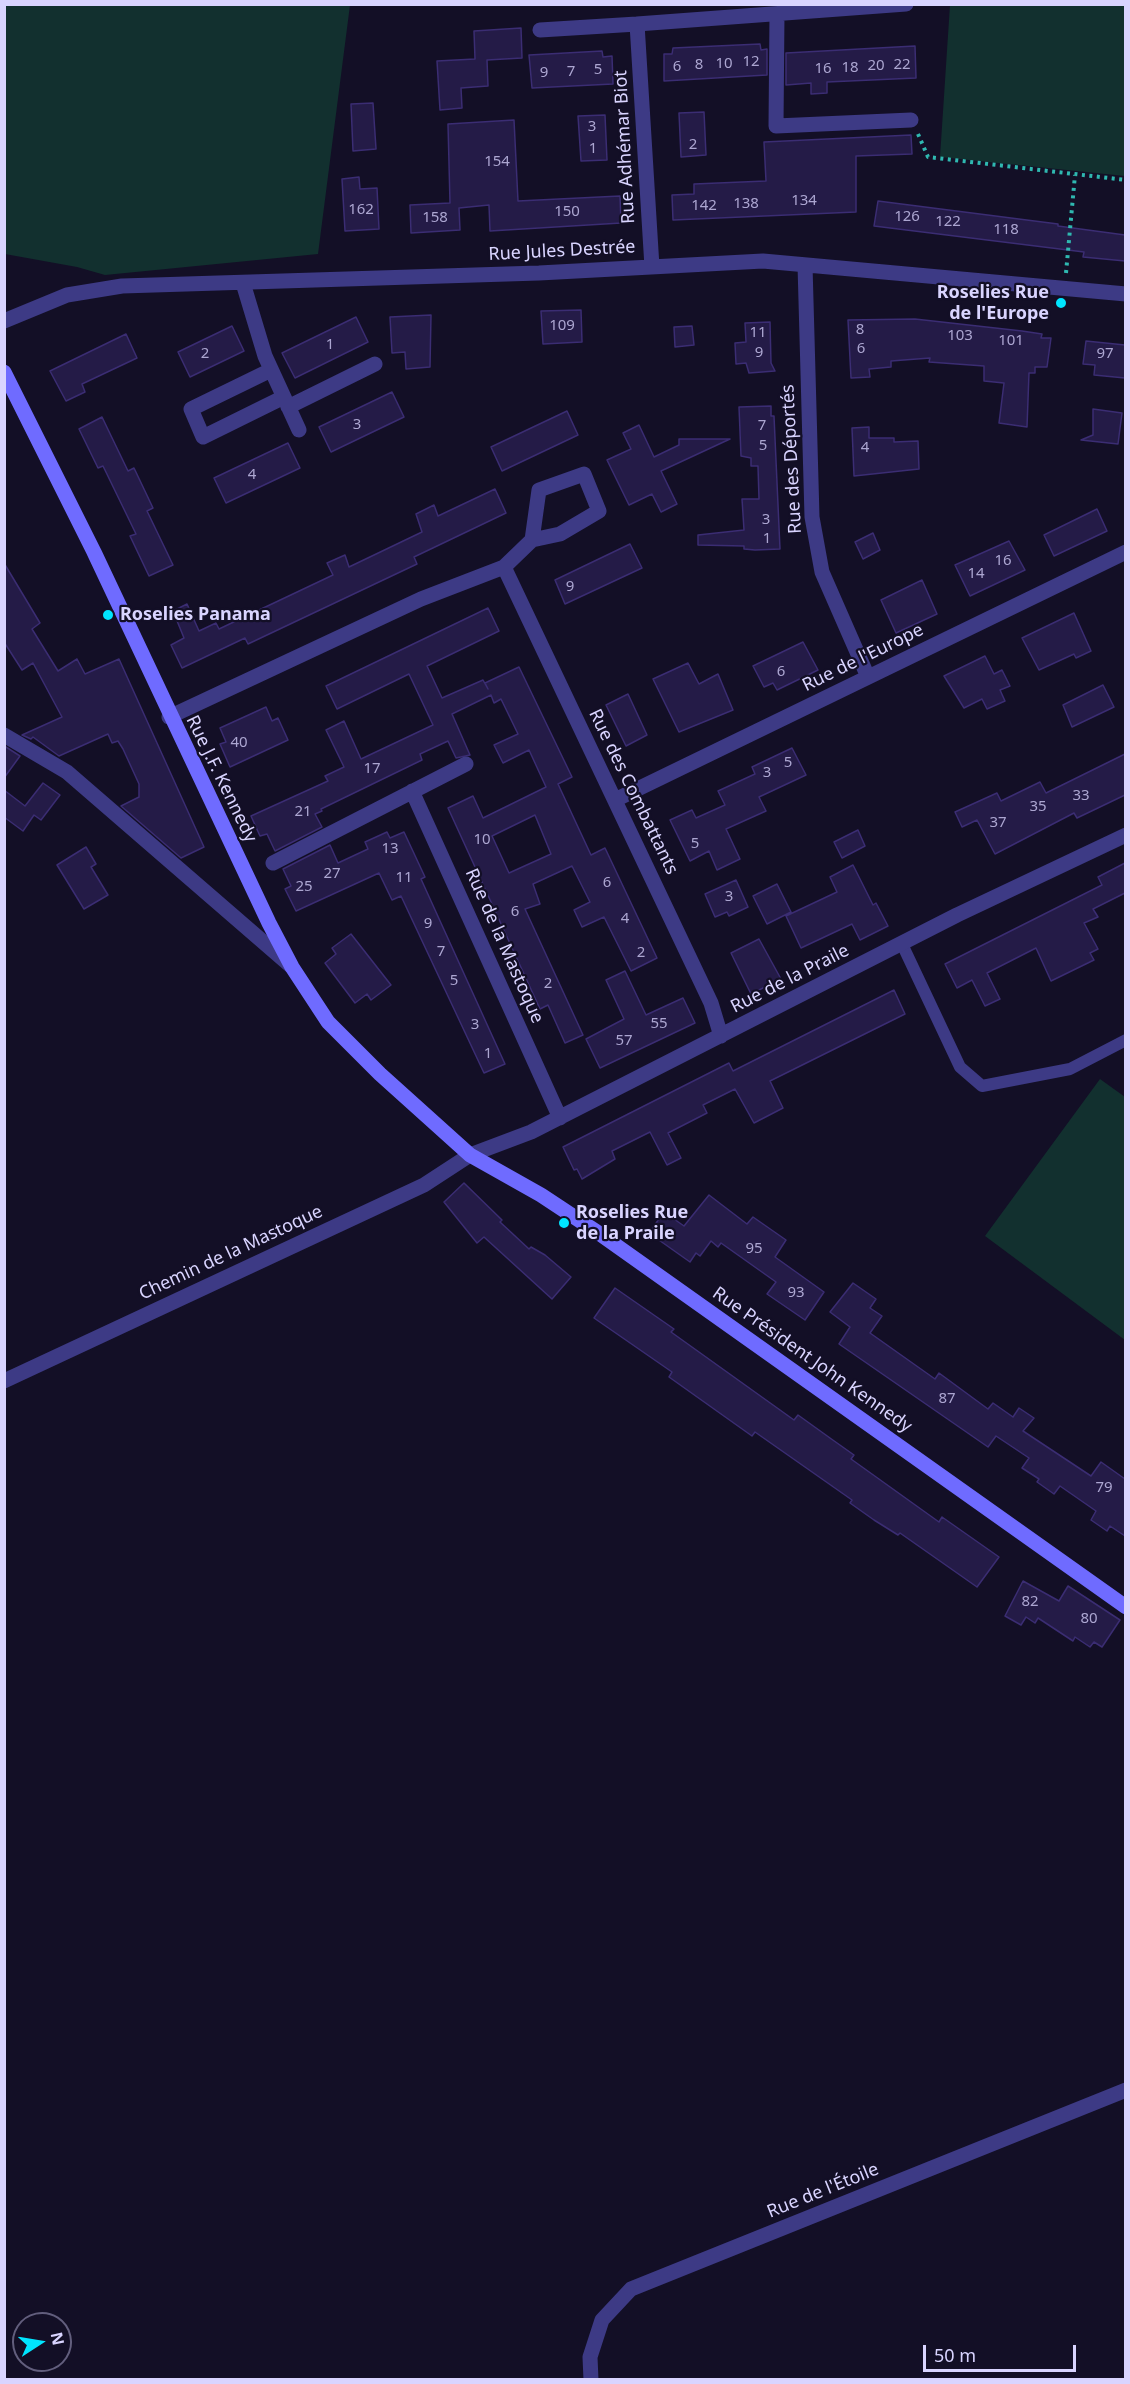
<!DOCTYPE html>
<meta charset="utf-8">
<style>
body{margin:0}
#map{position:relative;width:1130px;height:2384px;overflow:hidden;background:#130f26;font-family:"Noto Sans",sans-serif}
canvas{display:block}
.frame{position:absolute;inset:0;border:6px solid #d9d4ff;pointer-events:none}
.north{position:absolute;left:12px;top:2312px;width:60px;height:60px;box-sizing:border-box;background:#130f26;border:2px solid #625e7d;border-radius:50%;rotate:78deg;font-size:16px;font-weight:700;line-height:24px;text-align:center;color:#d9d4ff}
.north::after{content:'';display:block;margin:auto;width:21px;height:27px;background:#00e5ff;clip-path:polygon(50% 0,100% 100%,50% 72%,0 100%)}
.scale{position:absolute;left:923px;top:2345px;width:153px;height:27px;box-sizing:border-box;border:3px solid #d9d4ff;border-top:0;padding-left:8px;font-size:18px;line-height:21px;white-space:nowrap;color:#d9d4ff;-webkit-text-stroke:4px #130f26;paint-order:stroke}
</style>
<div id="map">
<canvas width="1130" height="2384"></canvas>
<div class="frame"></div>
<div class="north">N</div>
<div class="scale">50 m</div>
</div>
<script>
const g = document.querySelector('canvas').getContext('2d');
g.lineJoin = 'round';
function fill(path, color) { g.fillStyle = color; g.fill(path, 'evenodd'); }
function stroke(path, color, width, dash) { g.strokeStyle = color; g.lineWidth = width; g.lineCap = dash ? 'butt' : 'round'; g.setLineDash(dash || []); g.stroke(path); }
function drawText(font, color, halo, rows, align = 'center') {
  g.font = font + ' "Noto Sans",sans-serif'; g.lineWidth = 4.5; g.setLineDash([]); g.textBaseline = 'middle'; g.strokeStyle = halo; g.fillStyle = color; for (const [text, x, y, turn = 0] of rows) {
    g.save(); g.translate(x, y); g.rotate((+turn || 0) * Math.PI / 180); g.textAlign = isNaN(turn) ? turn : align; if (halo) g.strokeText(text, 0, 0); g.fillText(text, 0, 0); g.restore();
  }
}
fill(new Path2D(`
 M 4,5 L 350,5 L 318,254 L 105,275 L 77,267 L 5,254 Z
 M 950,5 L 1125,5 L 1125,176 L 940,157 Z
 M 1100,1079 L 1125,1097 L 1125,1340 L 985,1236 Z`), '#12302f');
const building = new Path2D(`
 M 521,28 L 522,58 L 487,60 L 488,86 L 461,88 L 462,108 L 440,110 L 437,61 L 475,59 L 474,31 Z
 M 760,44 L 761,50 L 767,49 L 767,75 L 664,81 L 664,54 L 672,54 L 673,48 Z
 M 915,46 L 916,78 L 827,82 L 827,93 L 811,94 L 811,83 L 786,85 L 786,53 Z
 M 602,51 L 603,57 L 612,56 L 613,84 L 532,88 L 529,55 Z
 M 373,103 L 376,149 L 353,151 L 351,104 Z
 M 704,112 L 706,155 L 681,157 L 679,113 Z
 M 605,115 L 607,160 L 581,161 L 578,116 Z
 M 514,120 L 518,201 L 620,196 L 621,223 L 490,231 L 489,205 L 459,208 L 460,230 L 411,233 L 410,205 L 450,203 L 448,124 Z
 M 911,135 L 912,154 L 856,156 L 856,212 L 673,220 L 672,195 L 694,194 L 694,184 L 766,181 L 764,142 Z
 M 359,177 L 360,189 L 377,188 L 379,229 L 345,231 L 342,179 Z
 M 878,201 L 1058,224 L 1058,226 L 1125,235 L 1125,261 L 1083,257 L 1084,252 L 874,226 Z
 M 581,310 L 582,342 L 543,344 L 541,311 Z
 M 431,315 L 430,367 L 406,369 L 405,352 L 392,353 L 390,317 Z
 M 356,317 L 368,342 L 295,378 L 282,353 Z
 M 915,319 L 1022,331 L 1042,334 L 1041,338 L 1051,338 L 1047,367 L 1035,367 L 1035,373 L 1029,373 L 1027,427 L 999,423 L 1004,383 L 984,381 L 984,366 L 929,362 L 930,358 L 891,361 L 891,367 L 869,369 L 870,377 L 851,378 L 848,320 Z
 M 770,322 L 771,363 L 775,371 L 749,373 L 746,363 L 736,364 L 735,343 L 746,342 L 745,323 Z
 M 232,326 L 244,351 L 190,377 L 178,352 Z
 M 692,326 L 694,345 L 675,347 L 674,327 Z
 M 126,334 L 137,358 L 82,384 L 85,392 L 66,401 L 50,371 Z
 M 1086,341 L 1125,345 L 1125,378 L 1094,375 L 1095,365 L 1083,364 Z
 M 392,392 L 404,417 L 331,452 L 319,427 Z
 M 771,406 L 771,416 L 774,416 L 780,549 L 755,550 L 744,549 L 744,546 L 698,545 L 698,535 L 744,530 L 742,499 L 759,499 L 758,466 L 751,466 L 751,458 L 741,456 L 739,407 Z
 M 1093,409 L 1122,413 L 1118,444 L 1081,440 L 1093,435 Z
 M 567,411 L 578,435 L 502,471 L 491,447 Z
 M 102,417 L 128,471 L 134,468 L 153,508 L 147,511 L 173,565 L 149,576 L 130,536 L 136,534 L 103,466 L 98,468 L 79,429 Z
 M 639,425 L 654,457 L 679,445 L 679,439 L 730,439 L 661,471 L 677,504 L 661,512 L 652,494 L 629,505 L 607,460 L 631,449 L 623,433 Z
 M 869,427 L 869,438 L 894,438 L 894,442 L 918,441 L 919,469 L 854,476 L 852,428 Z
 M 288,443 L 300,468 L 226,503 L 214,478 Z
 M 495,489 L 506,513 L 414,557 L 417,564 L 248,644 L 245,638 L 182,668 L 171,645 L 184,638 L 173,611 L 187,604 L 199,631 L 216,623 L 219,629 L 333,575 L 327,563 L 345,555 L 349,567 L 422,532 L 416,514 L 434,505 L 438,516 Z
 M 1097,509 L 1107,531 L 1054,556 L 1044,535 Z
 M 873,533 L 880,550 L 863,559 L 855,542 Z
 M 1009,541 L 1025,570 L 970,596 L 955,565 Z
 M 630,544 L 642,568 L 565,604 L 555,580 Z
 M 4,563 L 40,623 L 32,629 L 58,671 L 77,659 L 85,674 L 119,659 L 204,847 L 181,858 L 121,806 L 139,797 L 139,784 L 123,749 L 118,741 L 112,743 L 108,734 L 59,756 L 33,737 L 31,739 L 22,735 L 62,717 L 33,663 L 22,670 L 4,642 Z
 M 922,580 L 937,614 L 896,633 L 881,600 Z
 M 488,608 L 499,631 L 427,666 L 442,698 L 483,680 L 488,689 L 485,683 L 519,667 L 572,777 L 558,784 L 591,855 L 605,848 L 657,958 L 631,971 L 604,917 L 582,927 L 574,910 L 590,902 L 572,866 L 533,884 L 540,904 L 525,909 L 583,1035 L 565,1043 L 548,1005 L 540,1009 L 448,808 L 473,796 L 483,818 L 546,787 L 529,750 L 503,763 L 494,745 L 518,734 L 501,699 L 494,703 L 491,695 L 452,714 L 470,755 L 456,758 L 448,741 L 420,754 L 422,760 L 321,809 L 322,811 L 315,814 L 322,827 L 275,851 L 267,834 L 260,836 L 251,816 L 328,781 L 325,776 L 344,767 L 326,730 L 344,721 L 361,759 L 433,725 L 409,674 L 337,709 L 326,686 ZM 535,815 L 551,854 L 509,873 L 492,836 Z
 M 1074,613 L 1091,651 L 1076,658 L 1074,654 L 1039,670 L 1022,638 Z
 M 803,642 L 818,670 L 777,690 L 773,683 L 764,687 L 753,666 Z
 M 985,656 L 994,674 L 1002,670 L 1010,686 L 1000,690 L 1005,701 L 987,709 L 982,699 L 964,708 L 944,676 Z
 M 688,663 L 699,684 L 718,674 L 733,710 L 679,732 L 653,679 Z
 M 1103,685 L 1114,707 L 1072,727 L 1063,705 Z
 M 628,694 L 647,735 L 626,746 L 606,705 Z
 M 266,707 L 272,721 L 278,718 L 288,740 L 230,767 L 220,744 L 226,742 L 220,728 Z
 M 6,747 L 20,756 L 4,778 L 4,749 Z
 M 792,748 L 806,775 L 759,797 L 766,811 L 726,829 L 740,859 L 717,870 L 709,851 L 690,861 L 670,820 L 692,810 L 696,818 L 725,805 L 718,791 L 755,774 L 752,767 Z
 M 1125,754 L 1125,795 L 1077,818 L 1074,813 L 995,854 L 977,820 L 962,827 L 955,812 L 997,793 L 1001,801 L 1040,782 L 1046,793 Z
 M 43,783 L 60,795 L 41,820 L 34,815 L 23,831 L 4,817 L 4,790 L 25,806 Z
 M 858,830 L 865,846 L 842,858 L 834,842 Z
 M 387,832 L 390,838 L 404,832 L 425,877 L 421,879 L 505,1064 L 484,1073 L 401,896 L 392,900 L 379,873 L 296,911 L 285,889 L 291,886 L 283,869 L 330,845 L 338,863 L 368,849 L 365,842 Z
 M 86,847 L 96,864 L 91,867 L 108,895 L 84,909 L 57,865 Z
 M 1125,863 L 1125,893 L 1093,909 L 1098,917 L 1084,923 L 1098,949 L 1090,953 L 1094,960 L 1051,981 L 1036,948 L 987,973 L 1000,999 L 985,1006 L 972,980 L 957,988 L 945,964 L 1102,885 L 1098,877 Z
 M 853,865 L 873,905 L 876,903 L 888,926 L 860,940 L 852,924 L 801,948 L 786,916 L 837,892 L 830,877 Z
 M 736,880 L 748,907 L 729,916 L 727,912 L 715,917 L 705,894 Z
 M 777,884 L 791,912 L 767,924 L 753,896 Z
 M 351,934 L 391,985 L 371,1000 L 367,994 L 355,1003 L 325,963 L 336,954 L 332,948 Z
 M 759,939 L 781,979 L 751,994 L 731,953 Z
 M 625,971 L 646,1015 L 683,998 L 695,1023 L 600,1068 L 586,1039 L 624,1019 L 606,980 Z
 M 894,990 L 905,1014 L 770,1081 L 783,1108 L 754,1123 L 735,1089 L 703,1105 L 707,1113 L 668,1133 L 681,1158 L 667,1165 L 650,1132 L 612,1151 L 615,1159 L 582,1179 L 577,1169 L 574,1170 L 563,1147 L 729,1063 L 733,1071 Z
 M 464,1183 L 502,1220 L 500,1222 L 529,1249 L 531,1247 L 545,1255 L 571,1277 L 552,1299 L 484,1237 L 477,1243 L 444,1202 Z
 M 709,1195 L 747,1224 L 753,1217 L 786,1240 L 775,1257 L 824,1292 L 805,1320 L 767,1294 L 776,1282 L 721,1243 L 718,1247 L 711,1241 L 700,1256 L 696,1253 L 690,1262 L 649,1233 L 664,1212 L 684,1226 Z
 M 853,1283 L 876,1299 L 870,1308 L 882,1316 L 870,1333 L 935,1379 L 939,1373 L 988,1409 L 993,1403 L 1013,1417 L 1019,1408 L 1034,1418 L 1023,1431 L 1091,1476 L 1101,1462 L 1125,1479 L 1125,1536 L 1110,1526 L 1107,1531 L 1091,1520 L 1096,1511 L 1060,1486 L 1054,1494 L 1037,1482 L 1039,1479 L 1022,1468 L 1029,1458 L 996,1436 L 988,1447 L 839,1344 L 850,1327 L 830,1312 Z
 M 615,1288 L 674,1329 L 671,1332 L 794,1420 L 798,1415 L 830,1438 L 854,1455 L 851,1459 L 939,1522 L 942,1517 L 999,1557 L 977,1587 L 900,1533 L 898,1535 L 874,1520 L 850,1503 L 852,1500 L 755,1432 L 752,1436 L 669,1377 L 672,1372 L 594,1318 Z
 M 1023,1581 L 1059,1601 L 1068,1586 L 1120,1620 L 1102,1647 L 1094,1642 L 1090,1647 L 1075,1637 L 1073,1641 L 1038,1618 L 1035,1623 L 1026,1617 L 1021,1625 L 1005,1616 Z`);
fill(building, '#241b47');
stroke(building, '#3b2d73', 1.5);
stroke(new Path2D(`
 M 918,134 L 928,157 L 1126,180
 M 1066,273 L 1075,175`), '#2fb8b0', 4, [3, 4.5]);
stroke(new Path2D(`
 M 902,944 L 960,1067 L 982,1086 L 1070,1069 L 1126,1040`), '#3d3a85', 12);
stroke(new Path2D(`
 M 777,14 L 776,126 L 911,120
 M 540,30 L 637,24
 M 805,265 L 812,517 L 822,572 L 868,677
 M 652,267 L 637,24 L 906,4
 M 243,283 L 265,356 L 299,430
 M 4,321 L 67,295 L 122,286 L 539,273 L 763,261 L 1126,294
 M 271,370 L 191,409 L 203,437 L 284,397
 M 288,407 L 375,364
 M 504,567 L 532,540 L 560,534 L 599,511 L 584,474 L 539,490 L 532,540
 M 169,717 L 421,599 L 504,567 L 711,1003 L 721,1036
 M 4,735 L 67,772 L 291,966
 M 412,791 L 560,1118
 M 617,799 L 1126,552
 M 273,863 L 466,764
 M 4,1381 L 424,1185 L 470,1155 L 531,1132 L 957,915 L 1126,835
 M 591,2380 L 590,2357 L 602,2320 L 631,2289 L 1126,2090`), '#3d3a85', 15);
stroke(new Path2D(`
 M 4,372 L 94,552 L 269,923 L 292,967 L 328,1022 L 380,1074 L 470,1155 L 541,1195 L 600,1234 L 1126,1607`), '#6f6bff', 15);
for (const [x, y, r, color] of [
 [1061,303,6,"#00e5ff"],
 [108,615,6,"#00e5ff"],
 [564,1223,6,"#00e5ff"]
]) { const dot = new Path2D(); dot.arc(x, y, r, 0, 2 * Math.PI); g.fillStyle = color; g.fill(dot); stroke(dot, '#130f26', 2); }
drawText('15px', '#aca6d1', null, [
 ["12",751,62],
 ["10",724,64],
 ["8",699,65],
 ["22",902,65],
 ["20",876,66],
 ["6",677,67],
 ["18",850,68],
 ["16",823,69],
 ["5",598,70],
 ["7",571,72],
 ["9",544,73],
 ["3",592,127],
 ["2",693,145],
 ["1",593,149],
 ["154",497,162],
 ["134",804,201],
 ["138",746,204],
 ["142",704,206],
 ["162",361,210],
 ["150",567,212],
 ["126",907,217],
 ["158",435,218],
 ["122",948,222],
 ["118",1006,230],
 ["109",562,326],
 ["8",860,330],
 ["11",758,333],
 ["103",960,336],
 ["101",1011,341],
 ["1",330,345],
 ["6",861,349],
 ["9",759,353],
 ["2",205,354],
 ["97",1105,354],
 ["3",357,425],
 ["7",762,426],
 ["5",763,446],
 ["4",865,448],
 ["4",252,475],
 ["3",766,520],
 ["1",767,539],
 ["16",1003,561],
 ["14",976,574],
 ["9",570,587],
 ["6",781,672],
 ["40",239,743],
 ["5",788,763],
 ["17",372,769],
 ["3",767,773],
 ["33",1081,796],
 ["35",1038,807],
 ["21",303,812],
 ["37",998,823],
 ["10",482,840],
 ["5",695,844],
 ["13",390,849],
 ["27",332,874],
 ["11",404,878],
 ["6",607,883],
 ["25",304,887],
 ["3",729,897],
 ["6",515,912],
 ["4",625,919],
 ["9",428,924],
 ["7",441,952],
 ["2",641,953],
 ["5",454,981],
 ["2",548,984],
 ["55",659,1024],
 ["3",475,1025],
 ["57",624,1041],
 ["1",488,1054],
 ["95",754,1249],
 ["93",796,1293],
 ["87",947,1399],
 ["79",1104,1488],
 ["82",1030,1602],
 ["80",1089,1619]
]);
drawText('18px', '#d9d4ff', '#130f26', [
 ["Rue Adhémar Biot",625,147,-93],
 ["Rue Jules Destrée",562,251,-3],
 ["Rue des Déportés",792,459,-93],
 ["Rue de l'Europe",863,658,-26],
 ["Rue J.F. Kennedy",221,779,64],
 ["Rue des Combattants",633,792,64],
 ["Rue de la Mastoque",504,946,66],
 ["Rue de la Praile",790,979,-27],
 ["Chemin de la Mastoque",231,1253,-25],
 ["Rue Président John Kennedy",812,1360,35],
 ["Rue de l'Étoile",823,2191,-22]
]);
drawText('bold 18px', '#d9d4ff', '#130f26', [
 ["Roselies Rue",1049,293,"right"],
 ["de l'Europe",1049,314,"right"],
 ["Roselies Panama",120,615],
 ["Roselies Rue",576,1213],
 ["de la Praile",576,1234]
], 'left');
</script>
